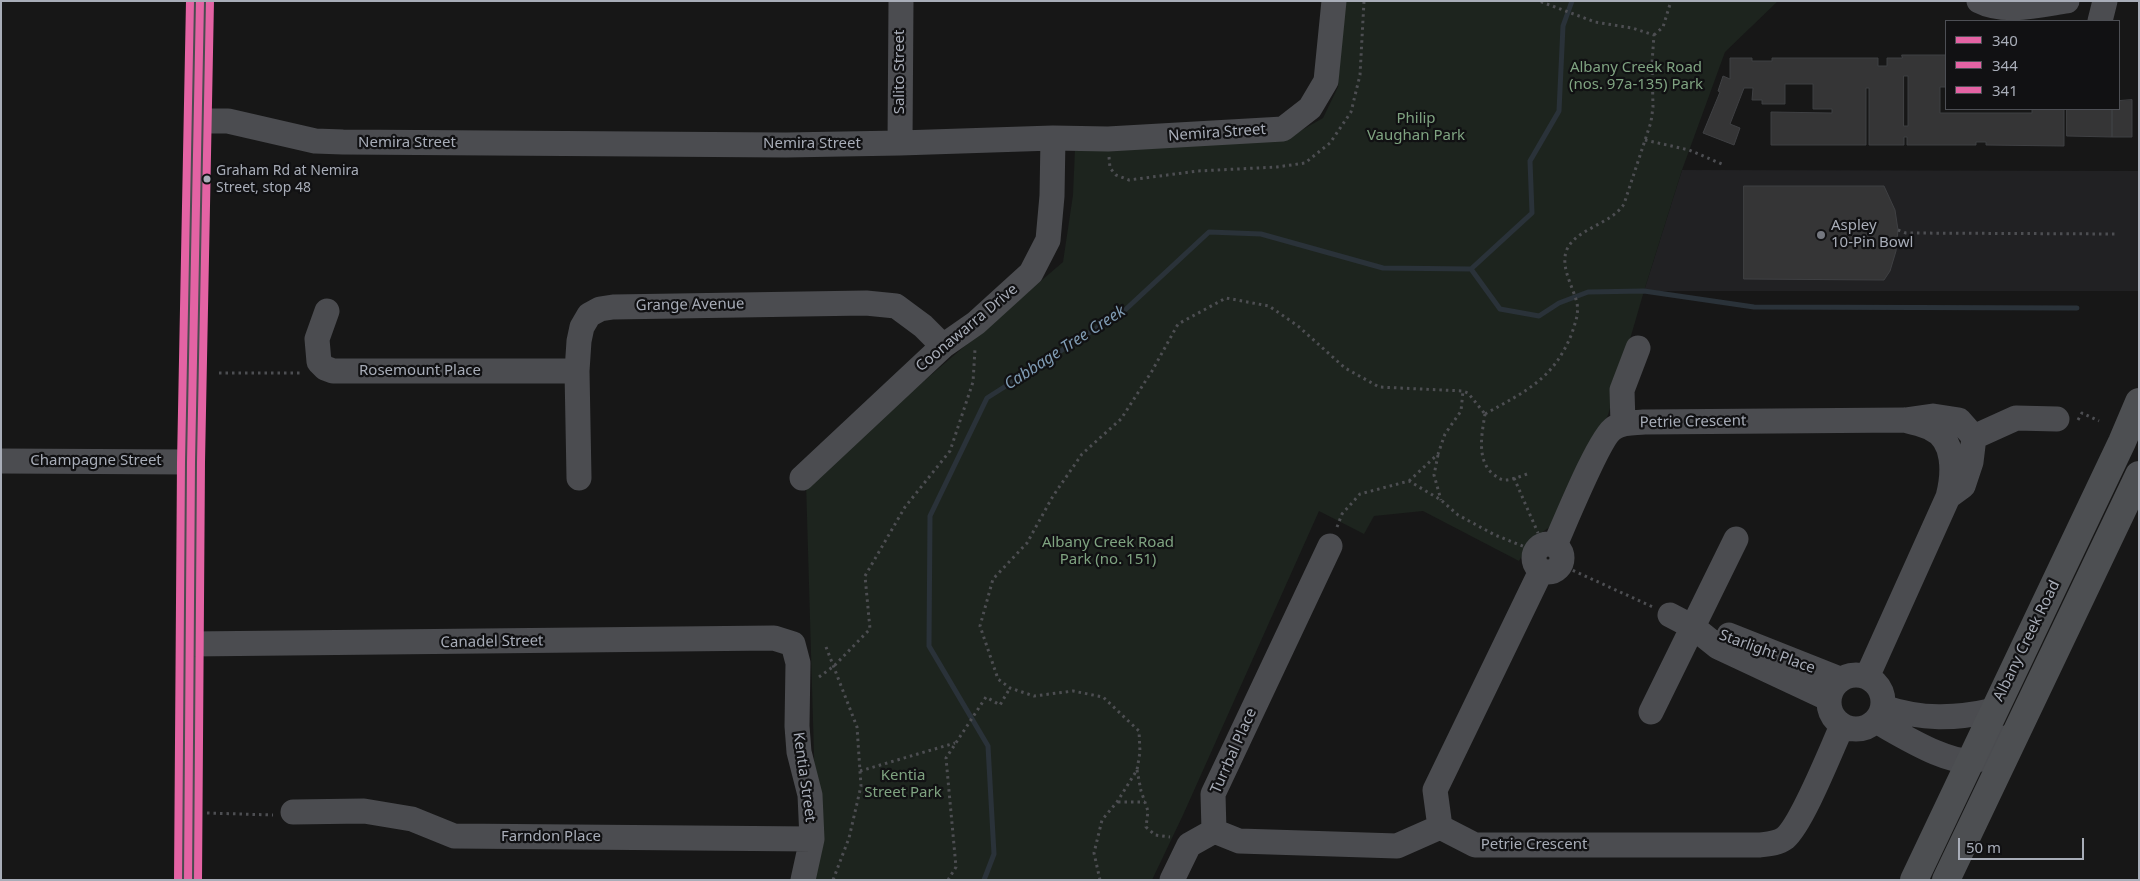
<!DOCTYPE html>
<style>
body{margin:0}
#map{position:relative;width:2140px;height:881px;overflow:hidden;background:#171717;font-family:"Noto Sans",sans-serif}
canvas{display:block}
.frame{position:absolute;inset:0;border:2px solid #a8adb8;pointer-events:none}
.legend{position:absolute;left:1945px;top:20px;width:175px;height:90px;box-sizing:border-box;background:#111113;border:1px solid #4d4f55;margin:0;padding:6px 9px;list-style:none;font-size:15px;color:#a8adb8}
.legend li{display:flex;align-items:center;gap:10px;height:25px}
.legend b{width:25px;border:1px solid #4d4f55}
.scale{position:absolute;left:1958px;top:838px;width:126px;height:22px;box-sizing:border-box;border:2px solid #a8adb8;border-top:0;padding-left:6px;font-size:15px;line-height:18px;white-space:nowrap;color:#a8adb8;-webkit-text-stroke:4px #111113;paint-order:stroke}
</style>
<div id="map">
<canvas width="2140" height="881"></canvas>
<div class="frame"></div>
<ul class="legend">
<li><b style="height:6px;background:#e463a4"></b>340</li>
<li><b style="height:6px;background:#e463a4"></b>344</li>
<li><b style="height:6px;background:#e463a4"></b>341</li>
</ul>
<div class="scale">50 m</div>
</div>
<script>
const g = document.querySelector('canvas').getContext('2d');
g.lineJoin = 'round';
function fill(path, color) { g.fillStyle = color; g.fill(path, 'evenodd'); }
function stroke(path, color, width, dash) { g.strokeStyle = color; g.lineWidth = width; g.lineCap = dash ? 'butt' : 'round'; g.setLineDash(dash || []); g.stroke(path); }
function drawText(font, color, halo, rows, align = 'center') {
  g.font = font + ' "Noto Sans",sans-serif'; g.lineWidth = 4.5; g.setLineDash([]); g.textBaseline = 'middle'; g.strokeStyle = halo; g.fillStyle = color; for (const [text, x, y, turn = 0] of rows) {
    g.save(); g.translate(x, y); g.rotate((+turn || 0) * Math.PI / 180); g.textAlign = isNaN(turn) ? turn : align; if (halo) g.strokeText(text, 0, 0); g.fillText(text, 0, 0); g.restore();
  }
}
fill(new Path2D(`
 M 1682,170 L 2139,171 L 2139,291 L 1644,291 Z`), '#212123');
fill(new Path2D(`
 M 1344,1 L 1778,1 L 1725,52 L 1682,170 L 1644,291 L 1608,415 L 1551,526 L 1530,541 L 1519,561 L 1423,511 L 1374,516 L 1364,534 L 1319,511 L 1183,815 L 1152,880 L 805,880 L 816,823 L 806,482 L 1063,262 L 1073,195 L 1075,148 L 1293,135 L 1323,118 L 1338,87 Z`), '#1d241e');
stroke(new Path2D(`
 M 1471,269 L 1500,309 L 1539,316 L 1559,303 L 1588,292 L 1644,291 L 1754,307 L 2077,308
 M 984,880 L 994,854 L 988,746 L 929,646 L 930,516 L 987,398 L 1125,310 L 1209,232 L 1261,234 L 1383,268 L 1471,269 L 1532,213 L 1530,161 L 1559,111 L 1563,26 L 1572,1`), '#2a3239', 5);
const building = new Path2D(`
 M 1902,55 L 1946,55 L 1946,87 L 1940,87 L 1940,113 L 2032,113 L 2032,109 L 2064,109 L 2064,146 L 1986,145 L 1986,142 L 1976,142 L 1976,145 L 1907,145 L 1907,137 L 1904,137 L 1904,145 L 1869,145 L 1869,88 L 1866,88 L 1866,145 L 1771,145 L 1771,112 L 1832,113 L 1832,109 L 1813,109 L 1813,84 L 1785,84 L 1785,104 L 1762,104 L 1762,100 L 1752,100 L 1753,88 L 1744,88 L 1730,124 L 1740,128 L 1734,145 L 1703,133 L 1720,92 L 1718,91 L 1723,76 L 1730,79 L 1730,58 L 1752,58 L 1752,61 L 1772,61 L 1772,58 L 1878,58 L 1878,66 L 1887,66 L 1887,58 L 1902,58 ZM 1904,76 L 1908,76 L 1908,126 L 1904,126 Z
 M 2132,100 L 2132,137 L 2112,137 L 2112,109 L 2119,109 L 2119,101 Z
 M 2067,109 L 2112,109 L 2112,137 L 2067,136 Z
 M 1744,186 L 1884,186 L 1895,210 L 1898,230 L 1896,251 L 1890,271 L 1884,280 L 1744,279 Z`);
fill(building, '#353536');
stroke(building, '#3f4043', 1);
stroke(new Path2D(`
 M 1654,35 L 1663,27 L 1671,1
 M 1645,140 L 1689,150 L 1722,164
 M 1109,157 L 1110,168 L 1116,175 L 1129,180 L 1198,171 L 1277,167 L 1305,163 L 1330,143 L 1351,112 L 1360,75 L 1364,1
 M 1898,230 L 1906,233 L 2116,234
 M 219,373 L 303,373
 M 1485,414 C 1526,391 1554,379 1572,333 C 1575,323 1579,315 1577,303 C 1573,287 1561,268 1566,252 C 1573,229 1611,225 1624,204 L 1651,122 L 1653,107 L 1652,63 L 1654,35 L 1632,28 L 1595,22 L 1539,1
 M 1485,414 C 1482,433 1476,460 1493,474 C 1497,477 1499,479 1504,480 C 1511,480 1519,477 1527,474
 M 2078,420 L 2082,413 L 2099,421
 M 1438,455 L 1434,475 L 1441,500
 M 1514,478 L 1538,533
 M 1409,481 L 1438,454 L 1445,434 L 1461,411 L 1463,391
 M 1337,527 L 1342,514 L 1360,494 L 1409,481 L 1441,500 L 1458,515 L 1495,535 L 1535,551
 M 1561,565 L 1653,607
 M 826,647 L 857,727 L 861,786 L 849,838 L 833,880
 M 819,677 L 834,666 L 870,629 L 865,576 L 905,507 L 950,451 L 973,382 L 975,349
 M 1137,770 L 1141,791 L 1148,811 L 1146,827 L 1155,835 L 1170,837
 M 860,771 L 955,743
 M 1118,802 L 1145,802
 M 207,813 L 273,815
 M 948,880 L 956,867 L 946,758 L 986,697 L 1000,705 L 1010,688
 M 1100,880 L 1094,853 L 1102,820 L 1117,802 L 1137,770 L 1140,752 L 1139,731 L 1103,697 L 1073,691 L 1034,696 L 1010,688 L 998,679 L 980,626 L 993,579 L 1027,543 L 1053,496 L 1082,454 L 1121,419 L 1152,371 L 1178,324 L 1226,298 L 1269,306 L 1298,326 L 1345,368 L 1379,387 L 1463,391 L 1468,393 L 1485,414`), '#4d4e52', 3, [2.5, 4]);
stroke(new Path2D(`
 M 1979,1 C 2004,14 2040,5 2067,1
 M 2100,21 L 2105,1
 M 198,121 L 228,121 L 315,141 L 343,142 L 786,145 L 900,143 L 1053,138 L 1108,139 L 1283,129 L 1310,108 L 1326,81 L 1334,1
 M 900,143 L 901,1
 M 327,311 L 317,339 L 319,362 L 325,368 L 333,371 L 577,371
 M 1623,424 L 1622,390 L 1638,348
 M 1974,437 L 2016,418 L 2057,419
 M 1,461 L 191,462
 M 579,478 L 577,371 L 579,341 L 582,327 L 589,315 L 600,309 L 613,307 L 866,303 L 896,306 L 923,326 L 943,346
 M 802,478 L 943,346 L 976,323 L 1031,273 L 1048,240 L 1052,196 L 1053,138
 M1534 558a14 14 0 1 1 28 0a14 14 0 1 1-28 0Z
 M 1555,545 C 1564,525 1600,436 1614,428 C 1622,422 1634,423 1644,422 L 1905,420 L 1933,416 L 1959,420 L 1974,437 L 1971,462 L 1963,486 L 1948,497
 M 1330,546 L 1213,794 L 1214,831 L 1239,841 L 1397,846 L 1440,827
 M 1541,571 L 1435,790 L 1440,827 L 1475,845 L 1759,845 C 1768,844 1777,844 1785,838 C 1802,824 1831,750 1842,726
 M 1670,615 L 1693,627 L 1718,647 L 1829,699
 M 1729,635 L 1840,679
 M 190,644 L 774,638 L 793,644 L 798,663 L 797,726 L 799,752 L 810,795 L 812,839 L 803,880
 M1829 702a27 27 0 1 1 54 0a27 27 0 1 1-54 0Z
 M 1867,677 L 1948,497 C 1954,474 1956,439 1930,428 C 1923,424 1915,423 1908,421
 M 1883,707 C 1922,720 1955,719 1995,710
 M 1651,712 L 1736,539
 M 1876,721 C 1898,733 1955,770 1980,759 C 1989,755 1993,748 1998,740 L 2014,736
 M 293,812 L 364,811 L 412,819 L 454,836 L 812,839
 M 188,880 L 191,462 L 200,1
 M 1172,880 L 1189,845 L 1214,831`), '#4b4c50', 25);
stroke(new Path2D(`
 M 1914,880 L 2122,442 L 2139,402
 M 1946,880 L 2139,475`), '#4d4f52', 28);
stroke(new Path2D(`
 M 188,880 L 191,462 L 200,1`), '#e463a4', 8);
stroke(new Path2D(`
 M 198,880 L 201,462 L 210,1`), '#e463a4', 8);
stroke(new Path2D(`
 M 178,880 L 181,462 L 190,1`), '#e463a4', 8);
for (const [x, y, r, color] of [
 [207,179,4.5,"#a8adb8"],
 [1821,235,5,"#757880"]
]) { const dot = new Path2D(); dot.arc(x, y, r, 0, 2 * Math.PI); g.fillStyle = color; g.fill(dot); stroke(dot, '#111113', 2); }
drawText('14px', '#a8adb8', '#111113', [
 ["Graham Rd at Nemira",216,171],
 ["Street, stop 48",216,188]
], 'left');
drawText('15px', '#7fa381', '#111113', [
 ["Albany Creek Road",1636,68],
 ["(nos. 97a-135) Park",1636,85],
 ["Philip",1416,119],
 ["Vaughan Park",1416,136],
 ["Albany Creek Road",1108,543],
 ["Park (no. 151)",1108,560],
 ["Kentia",903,776],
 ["Street Park",903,793]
]);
drawText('15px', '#a8adb8', '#111113', [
 ["Salito Street",900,72,-90],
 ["Nemira Street",1217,133,-4],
 ["Nemira Street",407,143],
 ["Nemira Street",812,144],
 ["Grange Avenue",690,305,-1],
 ["Coonawarra Drive",967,328,-40],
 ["Rosemount Place",420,371],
 ["Petrie Crescent",1693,422,-1],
 ["Champagne Street",96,461],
 ["Albany Creek Road",2027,641,-64],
 ["Canadel Street",492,642,-1],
 ["Starlight Place",1767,652,20],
 ["Turrbal Place",1234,751,-66],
 ["Kentia Street",804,777,82],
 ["Farndon Place",551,837],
 ["Petrie Crescent",1534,845]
]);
drawText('15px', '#a8adb8', '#111113', [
 ["Aspley",1831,226],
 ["10-Pin Bowl",1831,243]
], 'left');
drawText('italic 16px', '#7f9bb3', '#111113', [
 ["Cabbage Tree Creek",1065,348,-33]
]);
</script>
